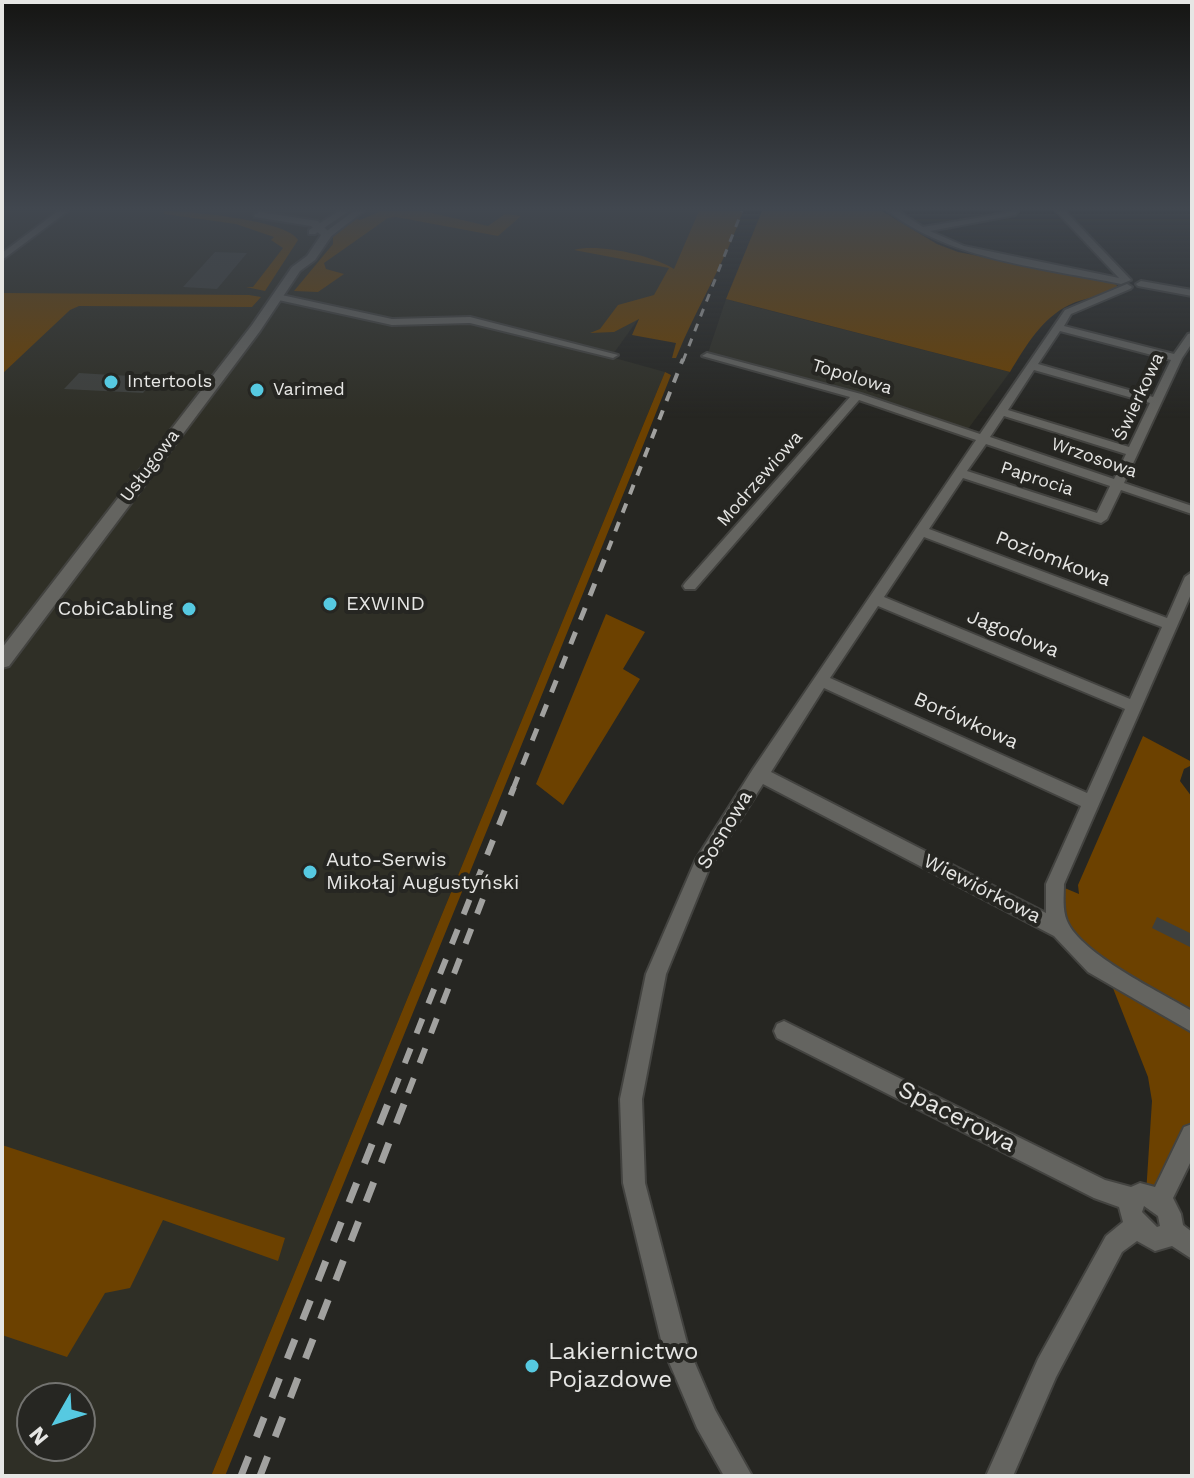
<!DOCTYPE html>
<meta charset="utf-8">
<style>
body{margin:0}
#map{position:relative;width:1194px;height:1478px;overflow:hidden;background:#262622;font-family:"Work Sans",sans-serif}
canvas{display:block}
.frame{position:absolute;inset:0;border:4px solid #e6e6e4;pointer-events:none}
.north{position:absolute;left:16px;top:1382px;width:80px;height:80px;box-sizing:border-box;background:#262622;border:2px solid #737370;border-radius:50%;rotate:231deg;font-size:22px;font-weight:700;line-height:32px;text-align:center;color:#e6e6e4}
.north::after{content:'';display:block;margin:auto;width:28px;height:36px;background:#56c9e1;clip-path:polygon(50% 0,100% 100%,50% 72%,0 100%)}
</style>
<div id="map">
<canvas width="1194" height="1478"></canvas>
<div class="frame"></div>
<div class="north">N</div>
</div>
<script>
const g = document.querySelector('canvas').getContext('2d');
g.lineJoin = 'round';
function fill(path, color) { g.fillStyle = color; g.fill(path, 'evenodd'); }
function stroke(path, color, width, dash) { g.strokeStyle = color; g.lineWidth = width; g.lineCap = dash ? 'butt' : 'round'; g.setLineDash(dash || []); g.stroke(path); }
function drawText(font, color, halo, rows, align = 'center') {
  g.font = font + ' "Work Sans",sans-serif'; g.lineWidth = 8; g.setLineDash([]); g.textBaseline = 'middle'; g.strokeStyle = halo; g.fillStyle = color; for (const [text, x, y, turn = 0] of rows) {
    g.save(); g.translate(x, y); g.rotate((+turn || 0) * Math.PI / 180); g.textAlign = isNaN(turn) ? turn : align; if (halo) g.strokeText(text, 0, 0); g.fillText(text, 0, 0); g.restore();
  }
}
fill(new Path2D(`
 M 2,211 L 732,211 L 639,318 L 611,357 L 665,372 L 211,1476 L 2,1476 ZM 32,1398 L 80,1398 L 80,1446 L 32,1446 Z
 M 726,299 L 763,309 L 1010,372 L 965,433 L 707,356 Z`), '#2f2f26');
fill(new Path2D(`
 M 164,211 C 188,211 288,220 298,240 L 265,291 L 246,287 L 253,287 L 283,248 L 271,240 L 274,237 L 236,224 L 164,214 Z
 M 381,211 L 423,211 L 488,226 L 505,214 L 521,216 L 498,236 L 396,217 L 388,218 L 324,263 L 326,269 L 344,274 L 318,292 L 294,291 L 333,244 L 333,237 L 354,218 L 360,220 Z
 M 699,211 L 743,211 C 725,263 696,308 676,358 L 672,358 L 676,343 L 632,335 L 639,319 L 614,332 L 590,333 L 600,329 L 618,305 L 654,295 L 669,268 L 574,250 C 598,243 654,256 674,269 Z
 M 762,211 L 882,211 L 937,244 L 958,252 L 1115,282 L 1118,288 C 1104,297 1085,297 1069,305 C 1041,319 1026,346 1010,372 L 726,299 Z
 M 2,293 L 249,295 L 261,297 L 252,307 L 79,306 L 70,310 L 2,374 Z
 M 665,372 L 671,375 L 642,448 L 225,1476 L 211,1476 Z
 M 606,614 L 645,632 L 623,669 L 640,679 L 563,805 L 536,784 Z
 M 1143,736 L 1192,762 L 1192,765 L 1184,769 L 1180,781 L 1192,797 L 1192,1011 L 1101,959 L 1192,1022 L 1192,1135 L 1160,1201 L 1146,1194 L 1152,1101 L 1148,1077 L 1107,973 L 1061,930 L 1055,884 L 1079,894 L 1078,885 Z
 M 2,1145 L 285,1238 L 278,1261 L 163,1220 L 130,1288 L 105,1293 L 67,1357 L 2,1335 Z`), '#6c4100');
fill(new Path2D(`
 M 215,252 L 247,253 L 217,289 L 183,287 Z
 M 79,373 L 112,375 L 156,377 L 143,393 L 64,389 Z
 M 1157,917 L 1192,934 L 1192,948 L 1152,928 Z`), '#3e403d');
const minor = new Path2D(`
 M 58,211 L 68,211 L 2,260 L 2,253 Z
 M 339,211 L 349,211 L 315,234 L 309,234 L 309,230 Z
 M 354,211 L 364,211 L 330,237 L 324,237 L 324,233 Z
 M 888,211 L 898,211 L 923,227 L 1018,211 L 1015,215 L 930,231 L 964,246 L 1119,278 L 1056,211 L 1065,211 L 1131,280 L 1121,284 C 1045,268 950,260 888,211 Z
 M 1141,281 L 1192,290 L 1192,296 L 1138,286 L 1136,284 Z
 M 1127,284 L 1132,287 L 1130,289 L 1071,314 L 1064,326 L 1174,354 L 1188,334 L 1192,333 L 1192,343 L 1182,358 L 1124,483 L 1192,506 L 1192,514 L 1121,490 L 1107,519 L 1101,523 L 963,478 L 929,529 L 1167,618 L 1185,577 L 1192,572 L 1192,592 L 1064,884 C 1064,896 1062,909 1067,921 C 1081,954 1160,992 1192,1011 L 1192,1032 L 1088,972 L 1054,936 L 763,784 L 709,869 L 666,974 L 642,1099 L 645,1183 L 688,1347 L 715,1410 L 752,1476 L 724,1476 L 697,1428 L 663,1348 L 623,1183 L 620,1099 L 646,974 L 696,859 L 753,769 L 976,440 L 859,400 L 695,589 L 685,589 L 683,586 L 685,583 L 850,397 L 702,356 L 707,353 L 861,394 L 980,434 L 1065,310 ZM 1060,331 L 1171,360 L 1153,397 L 1038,364 ZM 1034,370 L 1150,403 L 1129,447 L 1008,410 ZM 1004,416 L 1126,454 L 1114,479 L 990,437 ZM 986,444 L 1110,486 L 1097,513 L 967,471 ZM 924,537 L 1162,627 L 1130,699 L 884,597 ZM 878,606 L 1125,709 L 1087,793 L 830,678 ZM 824,688 L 1081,806 L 1046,884 L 1046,913 L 771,772 Z
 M 277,294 L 392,319 L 470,317 L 618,355 L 613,358 L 470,323 L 392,325 L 274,299 L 274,295 Z
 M 784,1021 L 1105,1180 L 1131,1187 L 1140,1183 L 1155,1187 L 1184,1127 L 1192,1124 L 1192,1159 L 1173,1198 L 1181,1214 L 1183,1225 L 1192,1232 L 1192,1259 L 1172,1246 L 1155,1251 L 1137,1241 L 1122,1252 L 1056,1377 L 1013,1476 L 986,1476 L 1038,1359 L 1106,1236 L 1123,1222 L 1119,1207 L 1094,1198 L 777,1038 L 774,1031 L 777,1024 ZM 1144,1206 L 1158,1216 L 1160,1226 L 1157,1227 L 1142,1212 Z`);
const tertiary = new Path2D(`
 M 259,212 L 318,221 L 332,235 L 315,260 L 300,271 L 260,331 L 9,666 L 2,668 L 2,648 L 252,325 L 292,267 L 307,256 L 321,235 L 311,226 L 255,217 L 254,215 Z`);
stroke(minor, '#434340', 4);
stroke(tertiary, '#434340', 4);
fill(minor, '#646460');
fill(tertiary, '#646460');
stroke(new Path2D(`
 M 683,361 L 742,211`), '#a1a19f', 3, [8, 8]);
stroke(new Path2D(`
 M 608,550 L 683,359`), '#a1a19f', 4, [10, 10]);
stroke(new Path2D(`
 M 513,789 L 609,548`), '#a1a19f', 5, [13, 13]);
stroke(new Path2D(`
 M 393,1093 L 514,787
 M 408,1093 L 489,883`), '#a1a19f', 6, [16, 16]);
stroke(new Path2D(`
 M 241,1476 L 393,1091
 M 260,1476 L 409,1091`), '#a1a19f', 7, [21, 21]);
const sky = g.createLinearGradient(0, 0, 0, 418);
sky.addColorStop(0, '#151513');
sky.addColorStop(0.5, '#41474f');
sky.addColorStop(1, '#41474f00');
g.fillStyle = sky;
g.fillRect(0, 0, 1194, 418);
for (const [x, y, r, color] of [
 [111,382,8,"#56c9e1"],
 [257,390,8,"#56c9e1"],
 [330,604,8,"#56c9e1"],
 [189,609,8,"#56c9e1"],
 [310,872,8,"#56c9e1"],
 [532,1366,8,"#56c9e1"]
]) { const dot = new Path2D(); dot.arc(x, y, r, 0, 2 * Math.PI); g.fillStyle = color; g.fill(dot); stroke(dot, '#262622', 3); }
drawText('18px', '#e6e6e4', '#262622', [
 ["Topolowa",852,377,17],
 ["Świerkowa",1139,397,-65],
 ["Wrzosowa",1094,458,19],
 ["Usługowa",150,466,-53],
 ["Modrzewiowa",760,479,-49],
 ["Paprocia",1037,479,18]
]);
drawText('18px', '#e6e6e4', '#262622', [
 ["Intertools",127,382],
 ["Varimed",273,390]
], 'left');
drawText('20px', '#e6e6e4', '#262622', [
 ["Poziomkowa",1053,559,21],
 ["Jagodowa",1013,634,22],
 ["Borówkowa",966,721,24],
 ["Sosnowa",725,830,-59],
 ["Wiewiórkowa",982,889,27]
]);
drawText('20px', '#e6e6e4', '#262622', [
 ["EXWIND",346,604],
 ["CobiCabling",173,609,"right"],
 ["Auto-Serwis",326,860],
 ["Mikołaj Augustyński",326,883]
], 'left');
drawText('24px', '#e6e6e4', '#262622', [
 ["Spacerowa",957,1117,27]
]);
drawText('24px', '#e6e6e4', '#262622', [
 ["Lakiernictwo",548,1352],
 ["Pojazdowe",548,1380]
], 'left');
</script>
